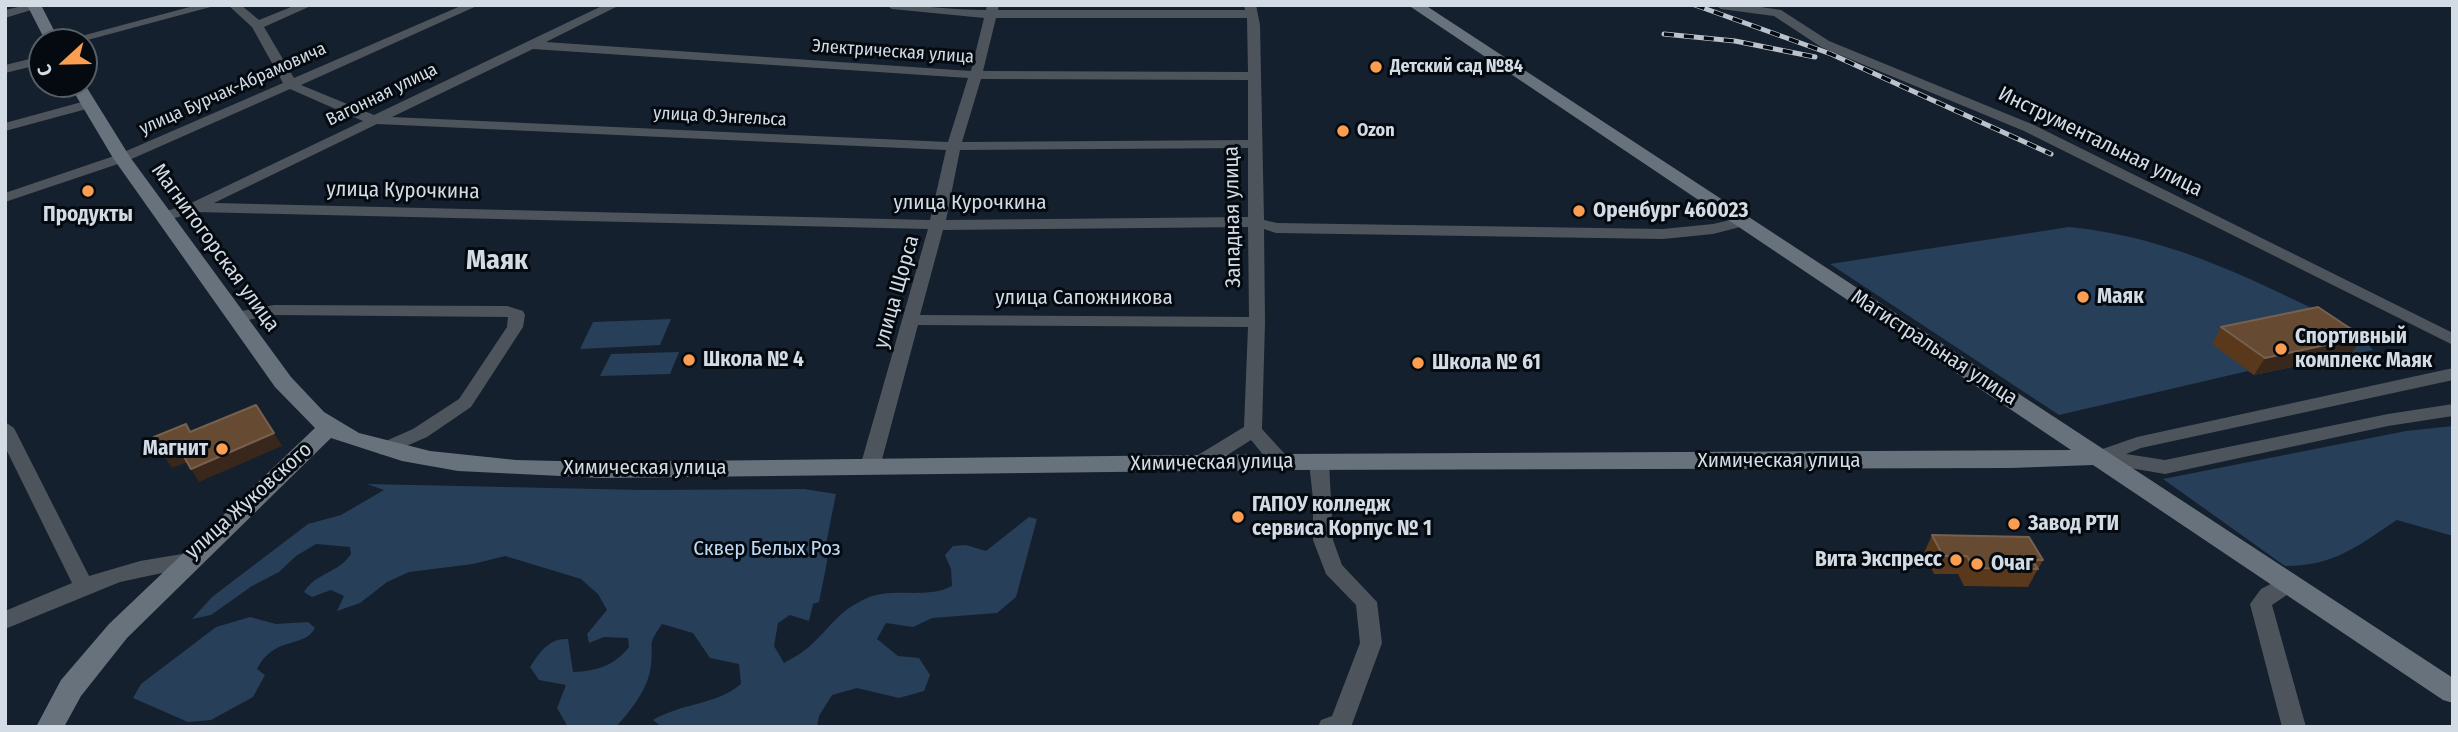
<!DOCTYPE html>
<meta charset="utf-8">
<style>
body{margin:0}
#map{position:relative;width:2458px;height:732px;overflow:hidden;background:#14202e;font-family:"Fira Sans Condensed",sans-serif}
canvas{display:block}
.frame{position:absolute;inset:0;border:7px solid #d3dce5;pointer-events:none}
.north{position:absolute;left:28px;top:28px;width:70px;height:70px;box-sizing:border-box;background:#050a10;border:2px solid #575e65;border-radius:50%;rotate:248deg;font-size:19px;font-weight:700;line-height:28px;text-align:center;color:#d3dce5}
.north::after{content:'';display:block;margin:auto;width:24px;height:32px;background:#fc9e52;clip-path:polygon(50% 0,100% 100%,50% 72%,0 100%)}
</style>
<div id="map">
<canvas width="2458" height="732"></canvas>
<div class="frame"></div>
<div class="north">С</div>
</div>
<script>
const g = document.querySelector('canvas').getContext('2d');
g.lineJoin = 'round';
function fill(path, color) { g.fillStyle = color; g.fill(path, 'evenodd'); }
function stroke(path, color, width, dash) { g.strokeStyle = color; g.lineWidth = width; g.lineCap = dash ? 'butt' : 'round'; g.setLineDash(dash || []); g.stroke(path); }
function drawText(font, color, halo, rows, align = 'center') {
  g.font = font + ' "Fira Sans Condensed",sans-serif'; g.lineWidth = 6; g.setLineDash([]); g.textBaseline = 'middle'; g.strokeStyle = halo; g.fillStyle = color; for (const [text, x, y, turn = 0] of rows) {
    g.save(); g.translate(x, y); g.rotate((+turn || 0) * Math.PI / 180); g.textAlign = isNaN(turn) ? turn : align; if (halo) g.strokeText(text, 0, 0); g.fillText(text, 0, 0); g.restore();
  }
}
fill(new Path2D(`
 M 2069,227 C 2175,237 2261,284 2355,329 L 2373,350 L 2254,375 L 2248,371 L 2059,415 L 1830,264 Z
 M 671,319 L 660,345 L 580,349 L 593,322 Z
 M 679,352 L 670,374 L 600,376 L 611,354 Z
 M 2453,426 L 2453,536 L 2397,520 C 2357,546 2335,566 2285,566 L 2163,479 L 2406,431 Z
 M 367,484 L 643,490 L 804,489 L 836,494 L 827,539 L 827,562 L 819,602 L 813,604 L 809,621 L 790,615 L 778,623 L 774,646 L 784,663 C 793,658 804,652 811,645 C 832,626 837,612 865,599 C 892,586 926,600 952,586 L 951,569 L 945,555 L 953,546 L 966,545 L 986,551 L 1029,517 L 1037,519 L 1016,597 L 997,613 L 932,618 L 913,627 L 886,623 L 877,639 L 898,656 L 919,658 L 930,675 L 924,691 L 899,698 L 857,688 L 832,695 L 819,716 L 817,727 L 662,727 L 653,720 C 684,702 714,706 741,684 L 739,664 L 710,658 L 693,633 L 662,624 C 646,647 654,641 651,665 C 649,688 631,710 616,727 L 568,727 L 557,708 L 566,685 L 539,680 L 530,667 C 540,652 549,638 568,639 L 573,672 C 597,671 614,666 629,647 L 628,638 L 604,637 L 589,643 L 587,634 L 607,610 L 598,594 L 581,579 L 505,556 L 473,564 L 409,572 L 387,582 L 360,603 L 337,611 L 344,596 L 331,590 L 312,597 L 304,592 C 315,573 339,573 351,554 L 350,547 L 316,544 L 296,556 L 279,572 L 252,586 L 211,615 L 192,619 L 212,597 L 308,524 L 341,515 L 384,490 Z
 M 250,617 L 276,624 L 308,622 L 315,628 C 304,649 274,635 257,669 L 265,675 L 253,697 L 211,720 L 188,722 L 133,698 L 141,684 L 216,627 Z`), '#273f58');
fill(new Path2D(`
 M 27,5 L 41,7 L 5,18 L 5,10 Z
 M 197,5 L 218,5 L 80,42 L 59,42 Z
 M 228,5 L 241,5 L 259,20 L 296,5 L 313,5 L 264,27 L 294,78 L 463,5 L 479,5 L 301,85 L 374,115 L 604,5 L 620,5 L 546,42 L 971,71 L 984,18 L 892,9 L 886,5 C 920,5 953,10 986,10 L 987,5 L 999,5 L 998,10 L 1245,10 L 1244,5 L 1256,5 L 1260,25 L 1264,220 L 1277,223 L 1663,229 L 1713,224 L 1743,217 L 1751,222 L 1748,225 L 1713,234 L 1663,239 L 1276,233 L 1264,229 L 1265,322 L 1262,429 L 1292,462 L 1289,467 C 1272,471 1261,451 1251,440 L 1207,468 L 1193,468 L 1190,463 L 1193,458 L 1244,427 L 1248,327 L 918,325 L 880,467 L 877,472 L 863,472 L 860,467 L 928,229 L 195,212 L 165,221 L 160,219 L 157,216 L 160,213 L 189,204 L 363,121 L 290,89 L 127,161 L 5,202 L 5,193 L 117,155 L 283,83 L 252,27 ZM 996,18 L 1247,18 L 1248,72 L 983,71 ZM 533,49 L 968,78 L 948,142 L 392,117 ZM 981,79 L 1248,80 L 1248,140 L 962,142 ZM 377,124 L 946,150 L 930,220 L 214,203 ZM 1248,148 L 1248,217 L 946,220 L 960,150 ZM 1248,227 L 1249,317 L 920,315 L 943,230 Z
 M 1715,5 L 1748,5 L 1781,10 L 1829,41 L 2034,125 L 2453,333 L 2453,345 L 2024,131 L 1821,47 L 1774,16 L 1721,9 Z
 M 42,56 L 42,64 L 5,73 L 5,65 Z
 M 89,100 L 96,104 L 94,107 L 5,131 L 5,123 Z
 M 274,305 L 507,306 L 523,311 L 525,315 L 523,327 L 471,407 L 427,437 L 386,455 L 379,454 L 377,449 L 379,444 L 413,429 L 459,399 L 507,327 L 508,317 L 274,315 L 237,322 L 229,317 L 231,313 Z
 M 2453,368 L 2453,380 L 2141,448 L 2126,454 L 2165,460 L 2388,414 L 2453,404 L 2453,416 L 2388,426 L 2165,474 L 2101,463 L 2094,462 L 2092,457 L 2094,452 L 2137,437 Z
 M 5,422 L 14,428 L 89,576 L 140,561 L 188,553 L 195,556 L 198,561 L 195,566 L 120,582 L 5,629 L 5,611 L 72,583 L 5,447 Z
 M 1319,455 L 1326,457 L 1329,462 L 1333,540 L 1342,565 L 1377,602 L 1382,643 L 1351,727 L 1318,727 L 1321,720 L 1332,716 L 1360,643 L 1356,605 L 1326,574 L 1313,540 L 1313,499 L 1309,462 L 1312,457 Z
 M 2290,574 L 2297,576 L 2300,582 L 2297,588 L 2272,605 L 2306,727 L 2282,727 L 2250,604 L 2261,589 Z`), '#4e545b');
fill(new Path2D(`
 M 27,5 L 41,5 L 60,42 L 46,42 Z
 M 1408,5 L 1425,5 L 2453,678 L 2453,703 L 2443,700 L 2093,465 L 2011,468 L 1282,470 L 602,478 L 458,471 L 402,461 L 331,438 L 127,638 L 81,696 L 64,727 L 36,727 L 61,680 L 109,624 L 315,428 L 275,387 L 113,158 L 69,84 L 84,83 L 130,157 L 291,377 L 324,412 L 359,433 L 430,451 L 516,460 L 602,462 L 1282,454 L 2071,450 Z`), '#68727d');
const rail = new Path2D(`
 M 1695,5 L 1831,54 L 2051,154
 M 1664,34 L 1735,41 L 1815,57`);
stroke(rail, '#bac3cd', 5);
stroke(rail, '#050a10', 3.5, [10]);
fill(new Path2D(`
 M 2221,327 L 2363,337 L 2351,354 L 2254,375 L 2212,344 Z
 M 1932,535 L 2043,560 L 2028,587 L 1964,586 L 1958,574 L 1934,574 L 1924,553 Z`), '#59381c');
fill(new Path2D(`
 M 2363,337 L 2351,354 L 2254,375 L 2265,358 Z
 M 274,433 L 282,446 L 199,482 L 191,469 Z
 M 179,448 L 188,462 L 172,468 L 163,455 Z`), '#38271a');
const building = new Path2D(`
 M 2318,307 L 2363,337 L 2265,358 L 2221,327 Z
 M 256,405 L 274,433 L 191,469 L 179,448 L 163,455 L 154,437 L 186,424 L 190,432 Z
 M 1932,535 L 2029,537 L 2043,560 L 2032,560 L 2038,569 L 1973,568 L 1967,556 L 1943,556 Z`);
fill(building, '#664a32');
stroke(building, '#77614e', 2);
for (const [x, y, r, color] of [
 [1376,67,7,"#fc9e52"],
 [1343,131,7,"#fc9e52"],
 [88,191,7,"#fc9e52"],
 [1579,211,7,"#fc9e52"],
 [2083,297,7,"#fc9e52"],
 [2281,349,7,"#fc9e52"],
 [689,360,7,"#fc9e52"],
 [1418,363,7,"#fc9e52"],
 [222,449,7,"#fc9e52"],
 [1238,517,7,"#fc9e52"],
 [2014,524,7,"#fc9e52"],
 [1956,560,7,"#fc9e52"],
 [1977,564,7,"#fc9e52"]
]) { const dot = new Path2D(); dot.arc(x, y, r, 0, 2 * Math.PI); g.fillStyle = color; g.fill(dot); stroke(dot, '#050a10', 2.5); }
drawText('18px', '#d3dce5', '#050a10', [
 ["Электрическая улица",893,52,4],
 ["улица Бурчак-Абрамовича",233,89,-24],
 ["Вагонная улица",382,95,-26],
 ["улица Ф.Энгельса",720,117,3]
]);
drawText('bold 18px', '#d3dce5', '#050a10', [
 ["Детский сад №84",1390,67],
 ["Ozon",1357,131]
], 'left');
drawText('21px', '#d3dce5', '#050a10', [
 ["Инструментальная улица",2100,142,26],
 ["улица Курочкина",403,191,1],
 ["улица Курочкина",970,203],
 ["Западная улица",1233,217,-91],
 ["Магнитогорская улица",215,248,54],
 ["улица Щорса",897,292,-74],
 ["улица Сапожникова",1084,298],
 ["Магистральная улица",1934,348,33],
 ["Химическая улица",1779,461],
 ["Химическая улица",1212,463,-1],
 ["Химическая улица",645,468],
 ["улица Жуковского",249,501,-42]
]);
drawText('bold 21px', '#d3dce5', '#050a10', [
 ["Оренбург 460023",1593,211],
 ["Продукты",88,215,"center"],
 ["Маяк",2097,297],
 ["Спортивный",2295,337],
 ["комплекс Маяк",2295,361],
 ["Школа № 4",703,360],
 ["Школа № 61",1432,363],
 ["Магнит",208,449,"right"],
 ["ГАПОУ колледж",1252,505],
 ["сервиса Корпус № 1",1252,529],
 ["Завод РТИ",2028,524],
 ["Вита Экспресс",1942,560,"right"],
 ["Очаг",1991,564]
], 'left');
drawText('21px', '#bed7f2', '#050a10', [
 ["Сквер Белых Роз",767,549]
]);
drawText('bold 28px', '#d3dce5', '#050a10', [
 ["Маяк",497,261]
]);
</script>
